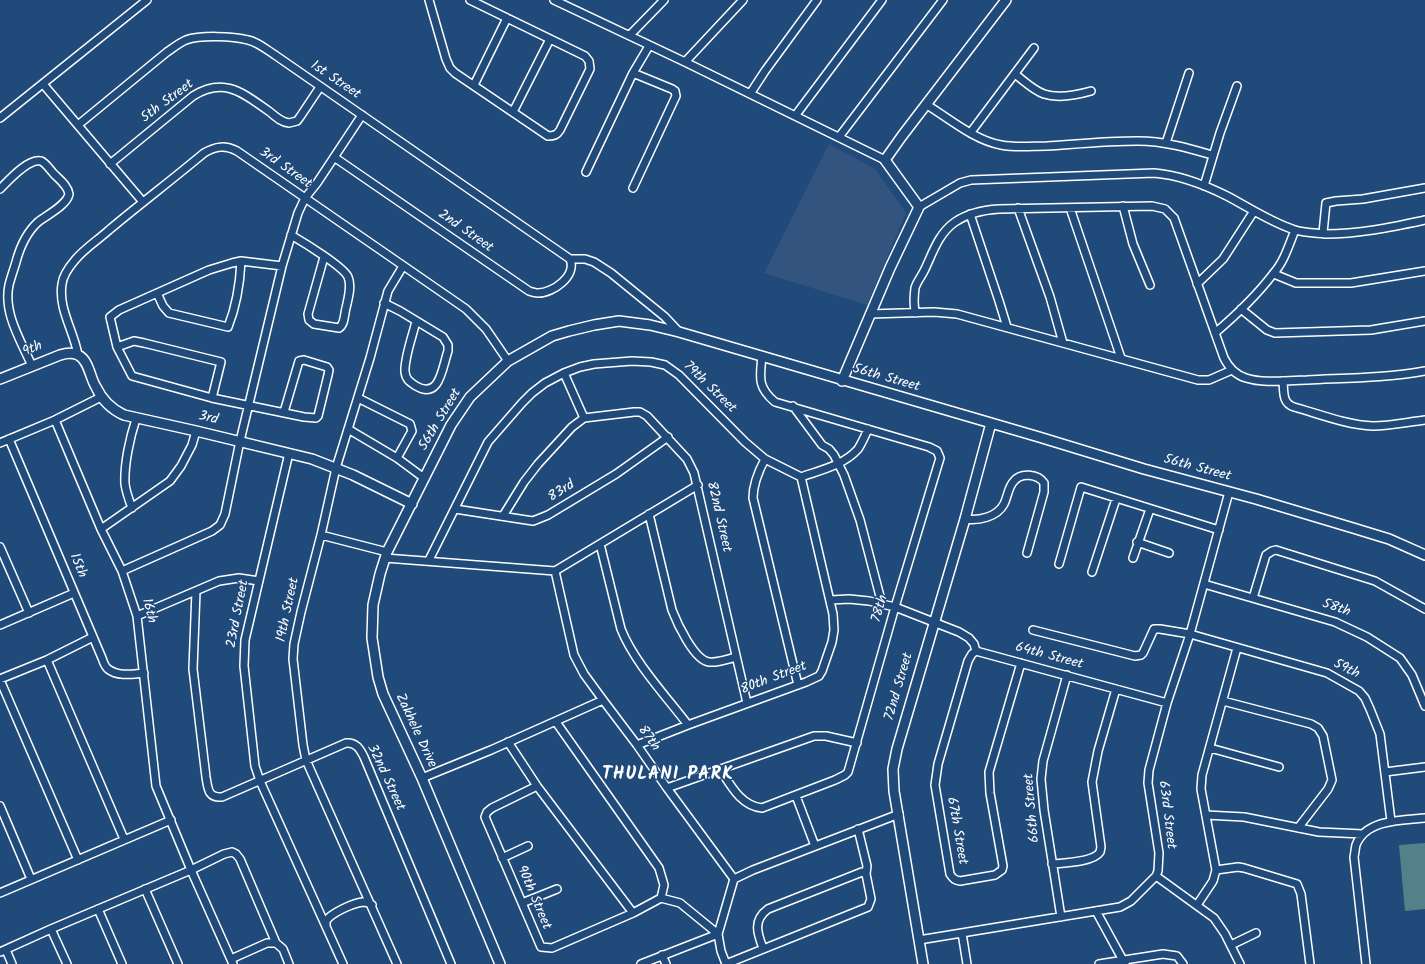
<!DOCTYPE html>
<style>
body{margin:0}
canvas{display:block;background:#1f4a7a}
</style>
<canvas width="1425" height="964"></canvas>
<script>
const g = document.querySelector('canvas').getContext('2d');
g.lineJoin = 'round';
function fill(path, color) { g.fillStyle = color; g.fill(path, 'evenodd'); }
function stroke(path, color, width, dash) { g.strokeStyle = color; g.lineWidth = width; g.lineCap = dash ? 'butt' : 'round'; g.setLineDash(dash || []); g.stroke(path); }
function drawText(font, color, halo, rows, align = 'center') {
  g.font = font + ' Kalam,sans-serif'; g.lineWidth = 3; g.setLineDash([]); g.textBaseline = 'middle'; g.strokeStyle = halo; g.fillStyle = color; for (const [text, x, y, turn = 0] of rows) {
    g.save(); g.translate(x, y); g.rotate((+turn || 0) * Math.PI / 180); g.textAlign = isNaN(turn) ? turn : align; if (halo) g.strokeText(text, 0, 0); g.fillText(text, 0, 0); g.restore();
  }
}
fill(new Path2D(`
 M 829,144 L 875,169 L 906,213 L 867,305 L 764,273 Z`), '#33547e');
fill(new Path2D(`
 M 1425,843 L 1425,909 L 1405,911 L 1399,845 Z`), '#548189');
const street = new Path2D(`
 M 429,0 L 446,59 L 450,68 L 455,73 L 548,136 C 554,136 557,135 560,130 L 590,69 L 589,61 L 585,56 L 470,0
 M 554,0 L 685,62 L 885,160
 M 630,35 L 664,0
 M 685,62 L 743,0
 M 633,73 L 672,89 L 675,91 L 676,96 L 633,188
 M 1015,74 C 1024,81 1033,90 1044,94 C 1059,99 1077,95 1091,91
 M 43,84 L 143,202
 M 474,85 L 507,18
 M 750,94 L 765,71 L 817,0
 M 927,105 C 950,119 974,140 1001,145 C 1016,148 1032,146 1047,146 C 1077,144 1108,141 1138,141 C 1164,141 1188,148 1212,155
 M 513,112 L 550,39
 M 795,116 L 882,0
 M 0,118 L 147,0
 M 78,125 L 167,52 C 173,48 179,43 186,40 C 200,35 233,36 248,40 C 258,42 267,50 275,55 L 570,259
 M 971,132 L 1034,48
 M 839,137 L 943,0
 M 1166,143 L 1189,73
 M 334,157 L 529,291 C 532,292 535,293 538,293 C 553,293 577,276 570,259
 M 110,164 L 193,96 C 225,76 244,94 270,112 C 276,117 281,122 289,123 L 297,121 L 300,117 L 320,87
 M 586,172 L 633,73 L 649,46
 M 1204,186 L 1220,133 L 1237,86
 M 0,189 C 8,181 28,158 41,161 C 46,163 50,170 54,174 C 60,180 68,186 69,194 C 67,205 47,215 38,222 C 27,232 20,247 16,262 C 14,269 11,277 9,285 C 3,313 21,341 32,366
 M 1123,206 L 1133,244 L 1150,285
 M 919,207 L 960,183 L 971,180 L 1154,173 C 1179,175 1205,185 1227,196 C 1248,207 1272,223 1295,230 C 1305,233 1316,233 1325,234 C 1360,234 1392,227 1425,220
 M 1018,208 L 1050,297 L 1063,343
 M 1070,208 L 1121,358
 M 970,214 L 999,301 L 1007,327
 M 1323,233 L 1326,203 L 1336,201 L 1363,199 L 1425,188
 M 291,235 C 303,242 344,267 348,277 C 352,286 348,299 346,308 C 344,315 345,324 339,328 L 314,324 L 309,320 L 308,314 L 324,257
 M 570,259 L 585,259 L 594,262 L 611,273 L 665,317 L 679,332
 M 282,266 L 241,261 L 232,263 L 209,270 L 119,310 L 110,317 L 117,347 L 132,376 L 212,398 L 304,417 L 316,418 L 318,416 L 328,375 L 329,370 L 327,367 L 304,360 L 299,361 L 284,412
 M 1274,274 L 1296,283 L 1351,283 L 1425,271
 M 1197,284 L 1223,259 L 1254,211
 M 157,293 L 163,306 L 169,313 L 228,327 C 236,307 240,283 241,261
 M 384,303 L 400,311 L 443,337 L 448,345 L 448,351 C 442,368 440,400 416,386 C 410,382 406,380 405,372 C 404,358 413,335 416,321
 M 1241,309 L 1267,330 L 1275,333 L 1371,330 L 1425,321
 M 916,313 C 913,306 914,296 915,288 C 917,281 922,276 925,269 C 933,252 939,233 955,222 C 968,213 983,210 999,209 L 1152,206 L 1165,209 L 1174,218 L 1224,358 C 1229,368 1236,375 1246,378 C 1265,384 1287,380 1307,380 C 1346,378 1386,378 1425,371
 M 870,314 L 934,312 L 957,314 L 1198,380 L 1209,380 L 1232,370
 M 1215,333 C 1235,316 1257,295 1273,274 C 1284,262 1289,245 1295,230
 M 117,347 L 134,341 L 144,343 L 221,362 L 212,398
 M 78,355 C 74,331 58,309 62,284 C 63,275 69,267 75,260 C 84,249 98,240 109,230 C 140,204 173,179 204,153 C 216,146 225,145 237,151 L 466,309 L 486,329 L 508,361
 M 564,373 L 584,418
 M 1283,381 C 1284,392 1282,403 1294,407 C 1319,414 1347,425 1373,426 C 1390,426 1408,422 1425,420
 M 358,398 L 410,424 L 412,431 L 397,458
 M 793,406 L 822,445 L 829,449 L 834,455 L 844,475 L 860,520 L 882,604
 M 55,420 L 101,529 L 122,571 L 137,616 L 156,786 L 191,870 L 233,964
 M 348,429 L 397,458 L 424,478
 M 9,439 L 102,658 C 103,661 105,667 108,669 C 118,677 133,674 144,673
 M 0,443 L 55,420 L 101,397
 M 289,453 L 245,640 L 244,666 L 255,766 L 260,781 L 343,964
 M 765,459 C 758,472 753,484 753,498 L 798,685
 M 132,508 C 129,500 126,492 125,484 C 124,464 130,437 136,419
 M 455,509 L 533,521 L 548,515 L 616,474 L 668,437
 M 649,514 L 672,610 C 677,623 694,660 709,662 C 718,663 728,659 736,657
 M 503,516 L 524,482 L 538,464 L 572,427 L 584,418 L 634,412 L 640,412 L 647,416 L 687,459 L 694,473 L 747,703
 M 965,519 C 979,521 997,517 1004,504 C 1008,496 1008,487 1014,481 C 1021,472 1038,474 1044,483 L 1044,492 L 1027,553
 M 101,529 L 170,481 L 181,466 L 192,445 L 196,431
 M 321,535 L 387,552
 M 1137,542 L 1169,553
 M 600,544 L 621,629 C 634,662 666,696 688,725
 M 0,547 L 29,613
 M 385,558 L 555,571
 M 1133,558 L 1150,509
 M 429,560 L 488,442 L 522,403 L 532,393 L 545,383 L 564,373 L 580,367 L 594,364 L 632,361 L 651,362 L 665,365 L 679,375 L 745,442 L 765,459 L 801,477 C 821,470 844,465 858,449 C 862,443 865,436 868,429
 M 1059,564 L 1081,487 L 1219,530
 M 122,571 L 212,531 L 220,525 L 225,514 L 240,441 L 282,266 L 298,213 L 305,198 L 317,183 L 362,115
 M 555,571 L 574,655 L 584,674 L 603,700 L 637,745 L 667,788 L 734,879
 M 555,571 L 698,485
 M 1092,572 L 1116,499
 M 1204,584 L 1335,622 L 1367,637 L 1400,658 L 1412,675 L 1425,706
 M 196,591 L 193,669 L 206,777 C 208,789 208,798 222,797 L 346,743 C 356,742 360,749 364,757 L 451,964
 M 1253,598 L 1266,555 L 1272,551 L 1276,550 L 1375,581 L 1425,609
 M 831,600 L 849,599 L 869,601 L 895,607 L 959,632 L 969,638 L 974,644 L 976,651
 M 137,616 L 219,581 L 239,578 L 259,581
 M 0,625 L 74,593
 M 1033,630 L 1135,656 L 1141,655 L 1143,653 L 1154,629 L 1160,629 L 1190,634 L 1327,673 L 1359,691 L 1365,698 L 1370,709 L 1380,734 L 1391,821
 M 976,651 L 972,654 L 968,661 L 938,764 L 935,785 L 950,874 C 953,879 955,880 960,881 L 995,875 L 1002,870 L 1003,866 L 990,793 L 989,772 L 1021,663
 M 976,651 L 1167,703
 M 47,660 L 124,839
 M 0,679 L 47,660 L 93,637
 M 0,680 L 78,860
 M 1223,701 L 1311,724 L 1318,728 L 1323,736 L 1332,780 L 1328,789 L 1298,828
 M 508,742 L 537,786 L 633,913
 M 637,745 L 688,725 L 806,682 L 819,676 L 822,671 L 832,642 L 834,630 L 833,614 L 801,477
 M 1210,748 L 1279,767
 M 720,769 C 731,786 741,806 762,808 L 835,780 L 845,775 L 848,772 L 895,607 L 940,458 L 937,451 L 929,447 L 775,402 C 757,387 760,377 762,356
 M 1385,772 L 1425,767
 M 422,778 L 491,750 L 603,700
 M 537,786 L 492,808 L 487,812 L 485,817 L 541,947 L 552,948 L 633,913 L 661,898 L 664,885 L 659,868 L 556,722
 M 667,788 L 814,736 L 826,736 L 857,743
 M 796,796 L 815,846
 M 0,806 L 31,879
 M 1206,815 L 1244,817 L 1319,832 L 1363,834
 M 858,829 L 867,866 L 866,874
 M 502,858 L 528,846
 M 1052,864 C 1064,863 1094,862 1100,852 L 1101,847 L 1092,782 L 1098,751 L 1116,689
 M 1216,870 L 1238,867 L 1244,868 L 1297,884 L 1301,894 L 1310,964
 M 1156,876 L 1214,918 L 1225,934 L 1240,964
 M 734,879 L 753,870 L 899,814
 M 145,889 L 178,964
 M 0,893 L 171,820
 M 661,898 L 680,903 L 718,934
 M 522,903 L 557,889
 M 1197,905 L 1213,881 L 1216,870 L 1201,789 L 1202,775 L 1237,648
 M 98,909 L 122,964
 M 1096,911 L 1125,964
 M 1061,917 L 1044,810 L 1041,779 L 1043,761 L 1067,675
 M 326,926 L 326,921 C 331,913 353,903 363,902 C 366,902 369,903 372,905
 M 51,929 L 67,964
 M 962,933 L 967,964
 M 919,940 L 1120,907 L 1131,901 L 1156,876 L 1158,871 L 1159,853 L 1148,783 L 1149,770 L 1167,703 L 1190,634 L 1229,492
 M 1231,945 L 1256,933
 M 6,950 L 12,964
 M 0,952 L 51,929 L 191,870 L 224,854 L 232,852 L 236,854 L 240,859 L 276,943 L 283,949 L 289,964
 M 662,955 L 666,964
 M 231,959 L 267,943 L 276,943
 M 397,964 L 306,760 L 303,745 L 293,659 L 294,644 L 301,612 L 321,535 L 336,468 L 370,358 L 388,291 L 403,266
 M 641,964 L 718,934
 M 726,964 L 868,907 L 871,899 L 866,874 L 862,872 L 857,874 L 768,909 C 753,920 757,933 763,948
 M 726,964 L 721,951 L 718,934 L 734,879
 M 1099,964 L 1163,954 L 1177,956 L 1183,964
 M 1366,964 L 1354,857 C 1355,853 1355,849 1356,845 C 1366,819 1403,820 1425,818`);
const secondary = new Path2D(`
 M 0,379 L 60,355 C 66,353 72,352 78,355 C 89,360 90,378 96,387 C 102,400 111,409 124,415 L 196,431 L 312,459 L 353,475 L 412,504
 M 842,381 L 890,268 L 919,207 L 885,160 L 902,136 L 1006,0
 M 500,964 L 422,778 L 383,694 L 378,677 L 372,638 L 373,605 L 380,574 L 387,552 L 451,425 L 470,397 L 508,361 L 552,336 L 569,331 L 594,325 L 619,321 L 650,325 L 679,332 L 1039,437 L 1144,469 L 1256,499 L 1353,528 L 1389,539 L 1425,555
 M 923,964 L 894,791 L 893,769 L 897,749 L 965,519 L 991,423`);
stroke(street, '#fff', 10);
stroke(secondary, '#fff', 12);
stroke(street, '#1f4a7a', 7);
stroke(secondary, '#1f4a7a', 9);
drawText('14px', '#fff', '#1f4a7a', [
 ["1st Street",335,81,34],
 ["5th Street",168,102,-37],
 ["3rd Street",285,169,35],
 ["2nd Street",465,232,35],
 ["9th",33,350,-22],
 ["56th Street",886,379,16],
 ["79th Street",709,388,44],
 ["3rd",208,419,13],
 ["56th Street",441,420,-59],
 ["56th Street",1197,469,15],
 ["83rd",562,492,-32],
 ["82nd Street",718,517,77],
 ["15th",77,566,68],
 ["78th",881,609,-74],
 ["58th",1336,609,19],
 ["19th Street",289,610,-78],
 ["16th",148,611,76],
 ["23rd Street",239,614,-79],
 ["64th Street",1049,657,15],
 ["59th",1346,670,27],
 ["80th Street",774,679,-21],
 ["72nd Street",900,687,-74],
 ["Zakhele Drive",415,731,65],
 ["87th",648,739,54],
 ["32nd Street",385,778,65],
 ["66th Street",1033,808,-95],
 ["63rd Street",1166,815,83],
 ["67th Street",956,831,80],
 ["90th Street",533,898,67]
]);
g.letterSpacing = '1px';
drawText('bold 18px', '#fff', '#1f4a7a', [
 ["THULANI PARK",668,776]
]);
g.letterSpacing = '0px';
</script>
